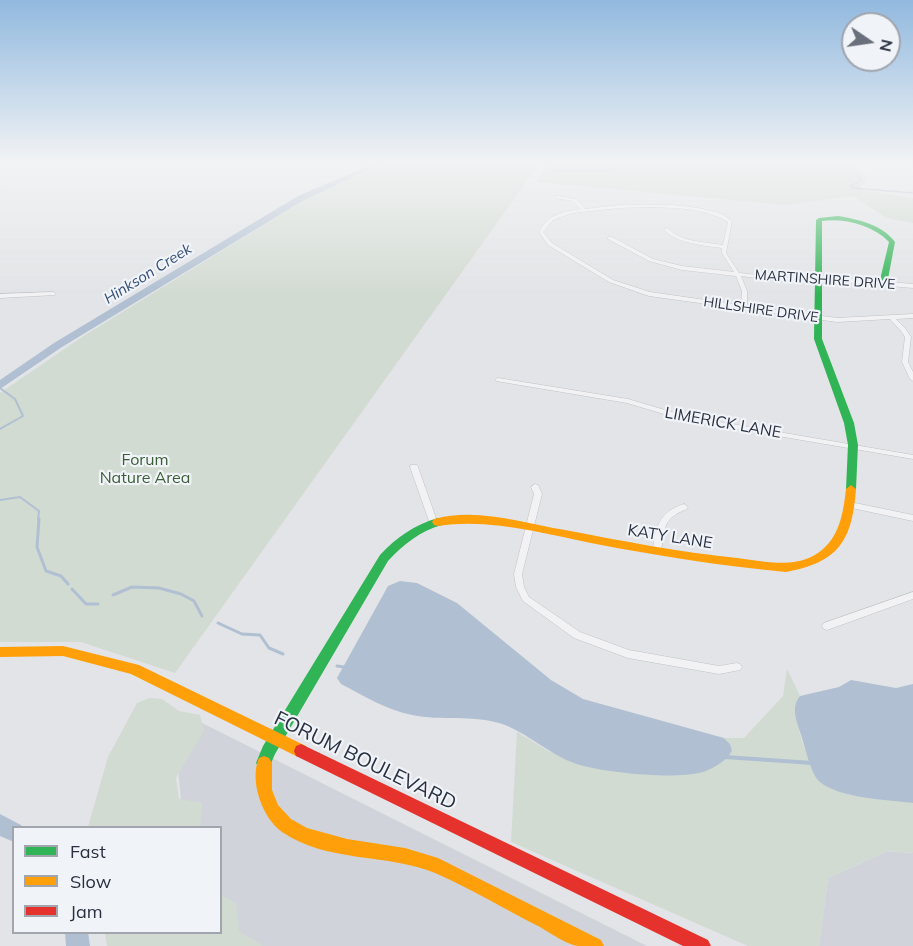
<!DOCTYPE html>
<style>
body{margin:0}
#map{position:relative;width:913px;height:946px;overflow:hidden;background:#e2e4e7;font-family:Mulish,sans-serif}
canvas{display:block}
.legend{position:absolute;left:12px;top:826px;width:210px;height:108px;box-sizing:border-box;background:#f0f3f7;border:2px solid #a0a5ae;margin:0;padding:8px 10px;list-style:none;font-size:18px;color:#293141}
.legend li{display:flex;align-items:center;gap:12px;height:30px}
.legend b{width:30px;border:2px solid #a0a5ae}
.north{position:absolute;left:841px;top:12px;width:60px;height:60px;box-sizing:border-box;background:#f0f3f7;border:2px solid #a0a5ae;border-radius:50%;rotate:103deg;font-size:16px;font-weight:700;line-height:24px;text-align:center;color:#293141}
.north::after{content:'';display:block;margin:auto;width:21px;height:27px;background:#6a707b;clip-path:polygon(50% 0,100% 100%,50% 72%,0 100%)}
</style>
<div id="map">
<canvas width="913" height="946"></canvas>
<ul class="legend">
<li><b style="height:8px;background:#30b455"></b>Fast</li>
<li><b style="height:8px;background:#ff9f0a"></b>Slow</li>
<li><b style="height:8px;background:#e5322d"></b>Jam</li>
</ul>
<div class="north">N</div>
</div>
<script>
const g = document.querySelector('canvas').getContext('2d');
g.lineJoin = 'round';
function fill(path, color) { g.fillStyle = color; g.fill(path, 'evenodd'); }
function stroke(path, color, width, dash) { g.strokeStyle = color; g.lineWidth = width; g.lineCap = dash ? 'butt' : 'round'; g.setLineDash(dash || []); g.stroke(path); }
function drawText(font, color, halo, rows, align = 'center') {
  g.font = font + ' Mulish,sans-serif'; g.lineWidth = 4.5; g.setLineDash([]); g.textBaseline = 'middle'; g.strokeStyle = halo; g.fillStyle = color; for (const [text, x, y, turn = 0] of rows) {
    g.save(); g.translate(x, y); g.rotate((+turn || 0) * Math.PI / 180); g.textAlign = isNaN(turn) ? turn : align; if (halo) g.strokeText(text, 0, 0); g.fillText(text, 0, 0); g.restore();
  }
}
fill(new Path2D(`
 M 194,719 L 647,946 L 242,946 L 220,932 L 220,828 L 183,827 L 177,754 Z
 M 887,851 L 913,853 L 913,946 L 819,946 L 828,878 Z`), '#d0d4da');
fill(new Path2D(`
 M 391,163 L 540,163 L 175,673 L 81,642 L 0,642 L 0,393 L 82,337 L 327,186 Z
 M 548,163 L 850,163 L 868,177 L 859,190 L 913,198 L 913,223 L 886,218 L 853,196 L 786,205 L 536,182 Z
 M 787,669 L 800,696 C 787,713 809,758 816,777 L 820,782 L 883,799 L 913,803 L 913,853 L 887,851 L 828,878 L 819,946 L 748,946 L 511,842 L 517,732 L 550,752 L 623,771 L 663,775 L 699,773 L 730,744 L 724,738 L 744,738 L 783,696 Z
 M 149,698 L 162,699 L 179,711 L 200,715 L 204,731 L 176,778 L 179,799 L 202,803 L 200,827 L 88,827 L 108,757 L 137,703 Z
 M 221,895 L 236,903 L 239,931 L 263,946 L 107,946 L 105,933 L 220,932 Z`), '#d2dbd2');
fill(new Path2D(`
 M 566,163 L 629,163 L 613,172 L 547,172 L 550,169 L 568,168 L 569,166 Z
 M 400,581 L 417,583 L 457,603 L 551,680 L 583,699 L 724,738 L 730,744 L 732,751 C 725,762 712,770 699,773 C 673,779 606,773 580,765 C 551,757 528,732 499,723 C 471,715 441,721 412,715 C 387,710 364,696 341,684 L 337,678 L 388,586 Z
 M 851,680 L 896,688 L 913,684 L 913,803 C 890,800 827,798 815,776 C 808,763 805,746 800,732 C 796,719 791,707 800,696 L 839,687 Z`), '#b0c0d2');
stroke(new Path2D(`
 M 846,163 L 861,180 L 851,186 L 853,188 L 913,193`), '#b0c0d2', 1.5);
stroke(new Path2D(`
 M 0,388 L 15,399 L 23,416 L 0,429
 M 0,500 L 20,497 L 39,511 L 38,520`), '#b0c0d2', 2);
stroke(new Path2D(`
 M 39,519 L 37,547 L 46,571 L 61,576 L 68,584
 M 72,589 L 86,604 L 98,604
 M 113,595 L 132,587 L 159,588 L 181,594 L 194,601 L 202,616
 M 218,623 L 242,634 L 260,635 L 269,648 L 283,654
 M 337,666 L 344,667`), '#b0c0d2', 3);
stroke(new Path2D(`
 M 725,757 L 812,763`), '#b0c0d2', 4);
fill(new Path2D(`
 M 375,163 L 384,163 L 304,200 L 62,347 L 0,389 L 0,380 L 54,343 L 298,196 Z
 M 0,814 L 21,825 L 23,828 L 14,828 L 14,842 L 0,836 Z
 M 65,932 L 88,932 L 90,946 L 66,946 Z`), '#b0c0d2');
const street = new Path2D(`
 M 0,187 L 2,187 L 3,188 L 0,189 Z
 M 557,196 L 576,199 L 585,209 L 619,205 L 674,205 L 698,208 L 720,213 L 732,221 L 726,253 L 739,273 L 786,278 L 819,276 L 913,284 L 913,288 L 819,280 L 786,282 L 741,276 L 747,291 L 747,306 L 837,318 L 913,314 L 913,318 L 896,319 L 905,328 L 911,337 L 908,362 L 913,372 L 913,381 L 910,379 L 902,362 L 905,337 L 901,331 L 890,319 L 837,322 L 649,296 L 609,282 L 548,245 L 539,232 C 549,214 561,212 581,209 L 573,201 L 555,198 L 555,196 ZM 647,207 C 674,208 703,207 728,222 L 723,245 C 705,242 680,242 668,228 L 664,229 C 673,243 707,246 722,248 L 722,253 L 734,272 L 682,266 L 653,259 L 612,237 L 608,237 L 608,239 L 649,261 L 682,270 L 736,276 L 742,291 L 741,305 L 650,292 L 613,280 L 552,243 L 543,232 L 553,220 L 572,213 L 619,208 Z
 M 53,292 L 56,294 L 55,295 L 0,298 L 0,294 Z
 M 498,378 L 628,399 L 685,416 L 913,455 L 913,459 L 684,420 L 627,403 L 496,381 L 495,380 L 496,379 Z
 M 411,465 L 417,465 L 418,467 L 437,521 L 436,523 L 430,523 L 429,521 L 410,467 Z
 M 535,484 L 538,485 L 542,494 L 522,574 L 524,587 L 529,597 L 580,632 L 629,650 L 719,666 L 737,663 L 740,664 L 742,667 L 740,670 L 719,674 L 628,658 L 574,638 L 523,601 L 516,587 L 514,574 L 534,494 L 531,487 Z
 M 850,502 L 913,515 L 913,521 L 847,507 L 846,505 Z
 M 684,504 L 688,507 L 687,509 C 659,520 667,530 660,553 L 654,553 L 653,551 C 655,527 659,512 684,504 Z
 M 913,592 L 913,599 L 827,630 L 824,629 L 822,626 L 824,623 Z`);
stroke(street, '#c0c2c5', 1);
fill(street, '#f2f2f4');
fill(new Path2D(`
 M 838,216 C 857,219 883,225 895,242 L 887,284 L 880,286 L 879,284 L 889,242 C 873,225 844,218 822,221 L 822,339 L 854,423 L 858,445 L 856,489 L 851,493 L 846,489 L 848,445 L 844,423 L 814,339 L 816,220 L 819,218 Z
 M 438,518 L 442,519 L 444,522 L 442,525 C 420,531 404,544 388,561 L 275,754 L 269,768 L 264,770 L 259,768 L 256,763 L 263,746 L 380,555 C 397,537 414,525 438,518 Z`), '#30b455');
fill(new Path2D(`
 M 851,485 L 856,489 C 852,541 839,562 786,572 C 722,566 659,556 596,544 C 544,534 491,518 438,526 L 434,525 L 432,522 L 434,519 C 477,507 523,523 565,530 C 622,541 679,552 737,558 C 762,561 790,568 813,556 C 839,542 843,515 846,489 Z
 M 63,646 L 139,665 L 306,746 L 308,751 L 306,756 L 301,758 L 296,756 L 131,674 L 63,656 L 0,657 L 0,647 Z
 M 264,756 L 269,758 L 272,763 L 272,790 L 278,805 L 291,819 L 307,828 L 347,839 L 405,848 L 438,858 L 601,940 L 604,946 C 596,946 585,946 577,946 C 566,944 550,933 540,927 C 506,910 470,888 435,873 C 386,853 327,863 282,832 C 262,818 249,780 259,758 Z`), '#ff9f0a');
fill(new Path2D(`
 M 301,744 L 708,940 L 711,946 L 683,946 L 296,756 L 294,751 L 296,746 Z`), '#e5322d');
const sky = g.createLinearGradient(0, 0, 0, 295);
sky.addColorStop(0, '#91b9df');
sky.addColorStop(0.55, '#f2f3f4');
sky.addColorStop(1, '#f2f3f400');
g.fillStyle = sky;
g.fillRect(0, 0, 913, 295);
drawText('14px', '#293141', '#f0f3f7', [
 ["MARTINSHIRE DRIVE",825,280,4],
 ["HILLSHIRE DRIVE",761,310,8]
]);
drawText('italic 15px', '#334e75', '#f0f3f7', [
 ["Hinkson Creek",148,274,-32]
]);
drawText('16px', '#293141', '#f0f3f7', [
 ["LIMERICK LANE",723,423,10],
 ["KATY LANE",670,537,9]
]);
drawText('16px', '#3c5d36', '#f0f3f7', [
 ["Forum",145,460],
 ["Nature Area",145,478]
]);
drawText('20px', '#293141', '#f0f3f7', [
 ["FORUM BOULEVARD",365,761,26]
]);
</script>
